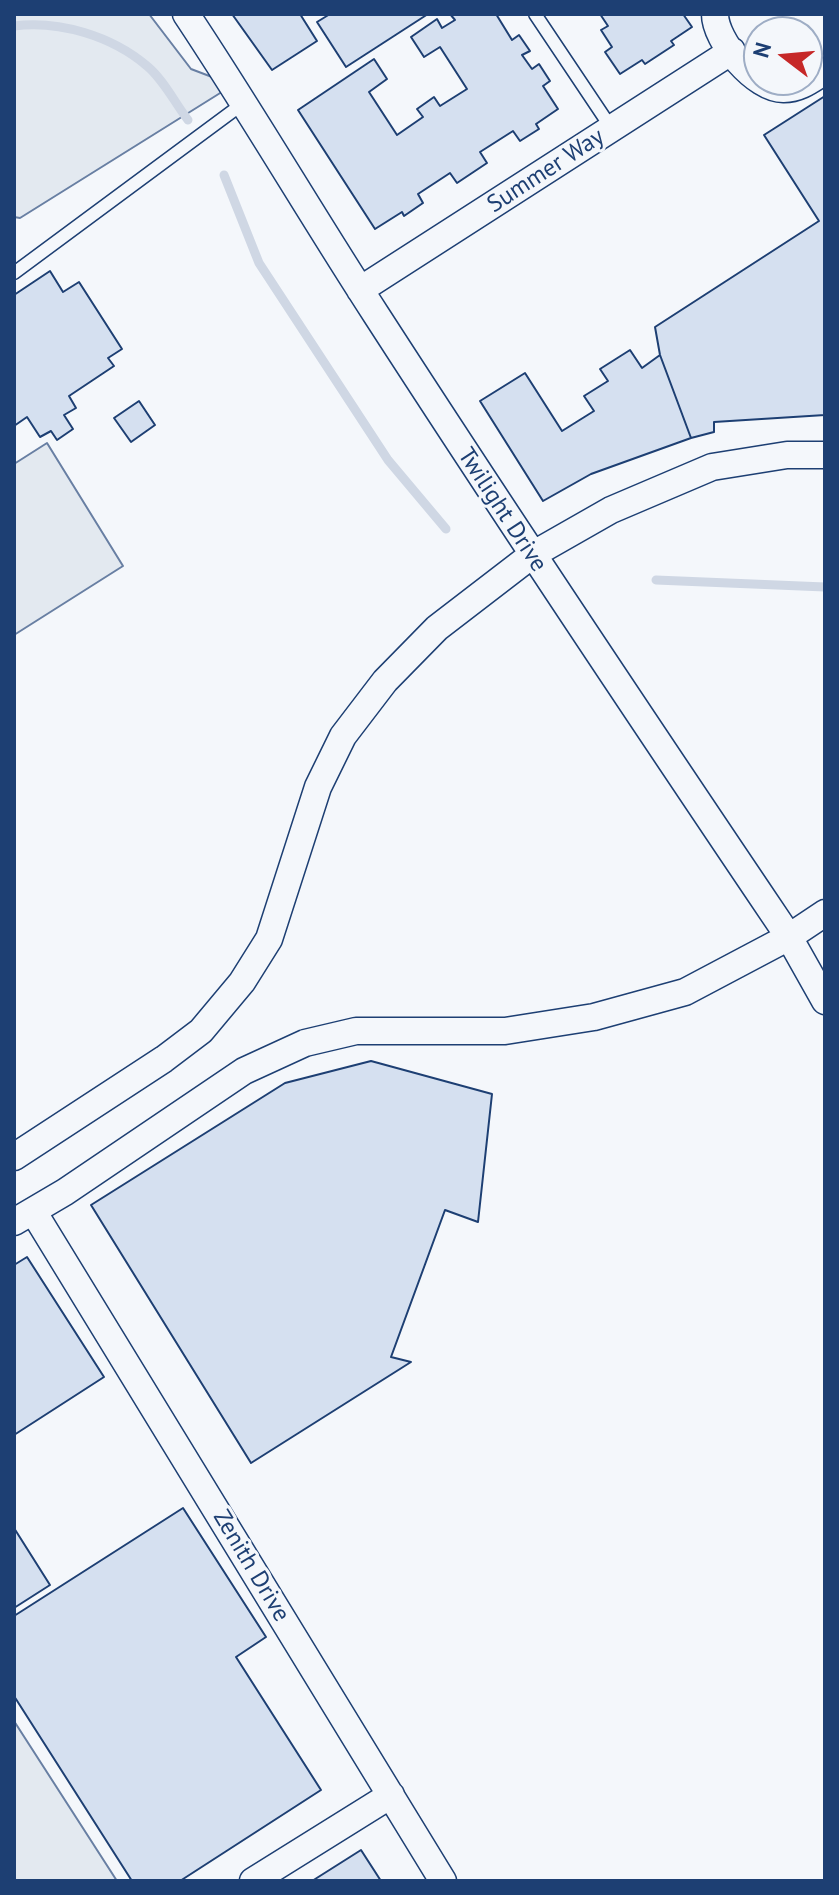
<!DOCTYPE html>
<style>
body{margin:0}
#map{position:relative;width:839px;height:1895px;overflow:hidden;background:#f4f7fb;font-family:"PT Sans",sans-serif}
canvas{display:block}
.frame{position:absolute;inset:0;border:16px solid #1d3f73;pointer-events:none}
.north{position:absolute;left:743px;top:16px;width:80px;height:80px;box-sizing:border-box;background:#f4f7fb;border:2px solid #9eadc5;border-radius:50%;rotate:286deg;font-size:22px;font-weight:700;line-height:32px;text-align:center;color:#1d3f73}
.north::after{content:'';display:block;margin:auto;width:28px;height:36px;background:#c62828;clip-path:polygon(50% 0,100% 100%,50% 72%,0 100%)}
</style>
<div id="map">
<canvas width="839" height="1895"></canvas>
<div class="frame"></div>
<div class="north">N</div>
</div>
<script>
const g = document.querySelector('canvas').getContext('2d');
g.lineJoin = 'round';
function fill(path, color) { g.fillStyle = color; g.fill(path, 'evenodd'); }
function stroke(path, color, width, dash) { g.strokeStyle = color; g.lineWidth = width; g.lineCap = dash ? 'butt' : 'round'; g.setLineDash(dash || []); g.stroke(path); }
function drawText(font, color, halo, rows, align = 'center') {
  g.font = font + ' "PT Sans",sans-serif'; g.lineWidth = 6; g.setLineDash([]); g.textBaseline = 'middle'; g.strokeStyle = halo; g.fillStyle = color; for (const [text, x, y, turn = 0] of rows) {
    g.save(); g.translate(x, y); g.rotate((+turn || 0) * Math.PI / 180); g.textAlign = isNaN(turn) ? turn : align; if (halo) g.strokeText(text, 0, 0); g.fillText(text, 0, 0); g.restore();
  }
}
const green = new Path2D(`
 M 14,14 L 149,14 L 191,69 L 233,85 L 20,218 L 14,217 Z
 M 47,443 L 123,566 L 14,635 L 14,464 Z
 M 14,1721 L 117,1881 L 14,1881 Z`);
fill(green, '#e3e9f0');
stroke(green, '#687fa3', 2);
stroke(new Path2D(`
 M 14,26 C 59,20 112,36 147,66 C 163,79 175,103 188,120
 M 224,175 L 259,263 L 388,460 L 446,529
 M 656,580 L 825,587`), '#cfd7e4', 9);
const building = new Path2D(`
 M 232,14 L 300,14 L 317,41 L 272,70 Z
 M 330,14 L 428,14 L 346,67 L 317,22 Z
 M 450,14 L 496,14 L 512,40 L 519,35 L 530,51 L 522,55 L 532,69 L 539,64 L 550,81 L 543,86 L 558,109 L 536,124 L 539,129 L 520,141 L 513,131 L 480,152 L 487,163 L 457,183 L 450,173 L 418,194 L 423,203 L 404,216 L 402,212 L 375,229 L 298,110 L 374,59 L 387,79 L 369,92 L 397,135 L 423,117 L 417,109 L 434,97 L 440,106 L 467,89 L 440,47 L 424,57 L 411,37 L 437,19 L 442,28 L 455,20 Z
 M 600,14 L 683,14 L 692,27 L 671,41 L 674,45 L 645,64 L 642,60 L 620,74 L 605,52 L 612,47 L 601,30 L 608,26 Z
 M 825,96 L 825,415 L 714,422 L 714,432 L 691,438 L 660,355 L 655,327 L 819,221 L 764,135 Z
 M 50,271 L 63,292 L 79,282 L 122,349 L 108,358 L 114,366 L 69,396 L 76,408 L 64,415 L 73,429 L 57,440 L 51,431 L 40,437 L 27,417 L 14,426 L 14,295 Z
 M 630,350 L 642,368 L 660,355 L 691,438 L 591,474 L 543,501 L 480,401 L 525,373 L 562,431 L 594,411 L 584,396 L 608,381 L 600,369 Z
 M 139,401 L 155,425 L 131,442 L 114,418 Z
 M 371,1061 L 492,1094 L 478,1222 L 445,1210 L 391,1357 L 411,1362 L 251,1463 L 91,1205 L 285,1083 Z
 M 27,1257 L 104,1377 L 14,1435 L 14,1265 Z
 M 183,1508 L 266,1637 L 236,1657 L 321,1790 L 180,1881 L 132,1881 L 14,1696 L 14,1616 Z
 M 14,1528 L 50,1585 L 14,1608 Z
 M 361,1850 L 381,1881 L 312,1881 Z`);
fill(building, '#d5e0f0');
stroke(building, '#1d3f73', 2);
const service = new Path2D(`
 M 535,14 L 612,129
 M 14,273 L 245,102`);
const minor = new Path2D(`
 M 186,14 C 252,113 312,216 377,316 C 512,525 650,731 789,937 L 825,1001
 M 715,14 C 715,41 756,90 784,89 C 800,89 812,79 825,71
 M 360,290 L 732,51
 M 14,1157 L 164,1059 L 201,1031 L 242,982 L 269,939 L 318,787 L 343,736 L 385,681 L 437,628 L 532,555 L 611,510 L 712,467 L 787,455 L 825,455
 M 33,1211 L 443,1881
 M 14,1222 L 65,1192 L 244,1071 L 305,1043 L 356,1031 L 505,1031 L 594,1017 L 685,992 L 789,937 L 825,913
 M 253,1881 L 391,1795`);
stroke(service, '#1d3f73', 15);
stroke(minor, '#1d3f73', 29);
stroke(service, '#f4f7fb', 12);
stroke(minor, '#f4f7fb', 26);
drawText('24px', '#1d3f73', '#f4f7fb', [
 ["Summer Way",546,171,-33],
 ["Twilight Drive",502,510,57],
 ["Zenith Drive",251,1566,59]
]);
</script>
